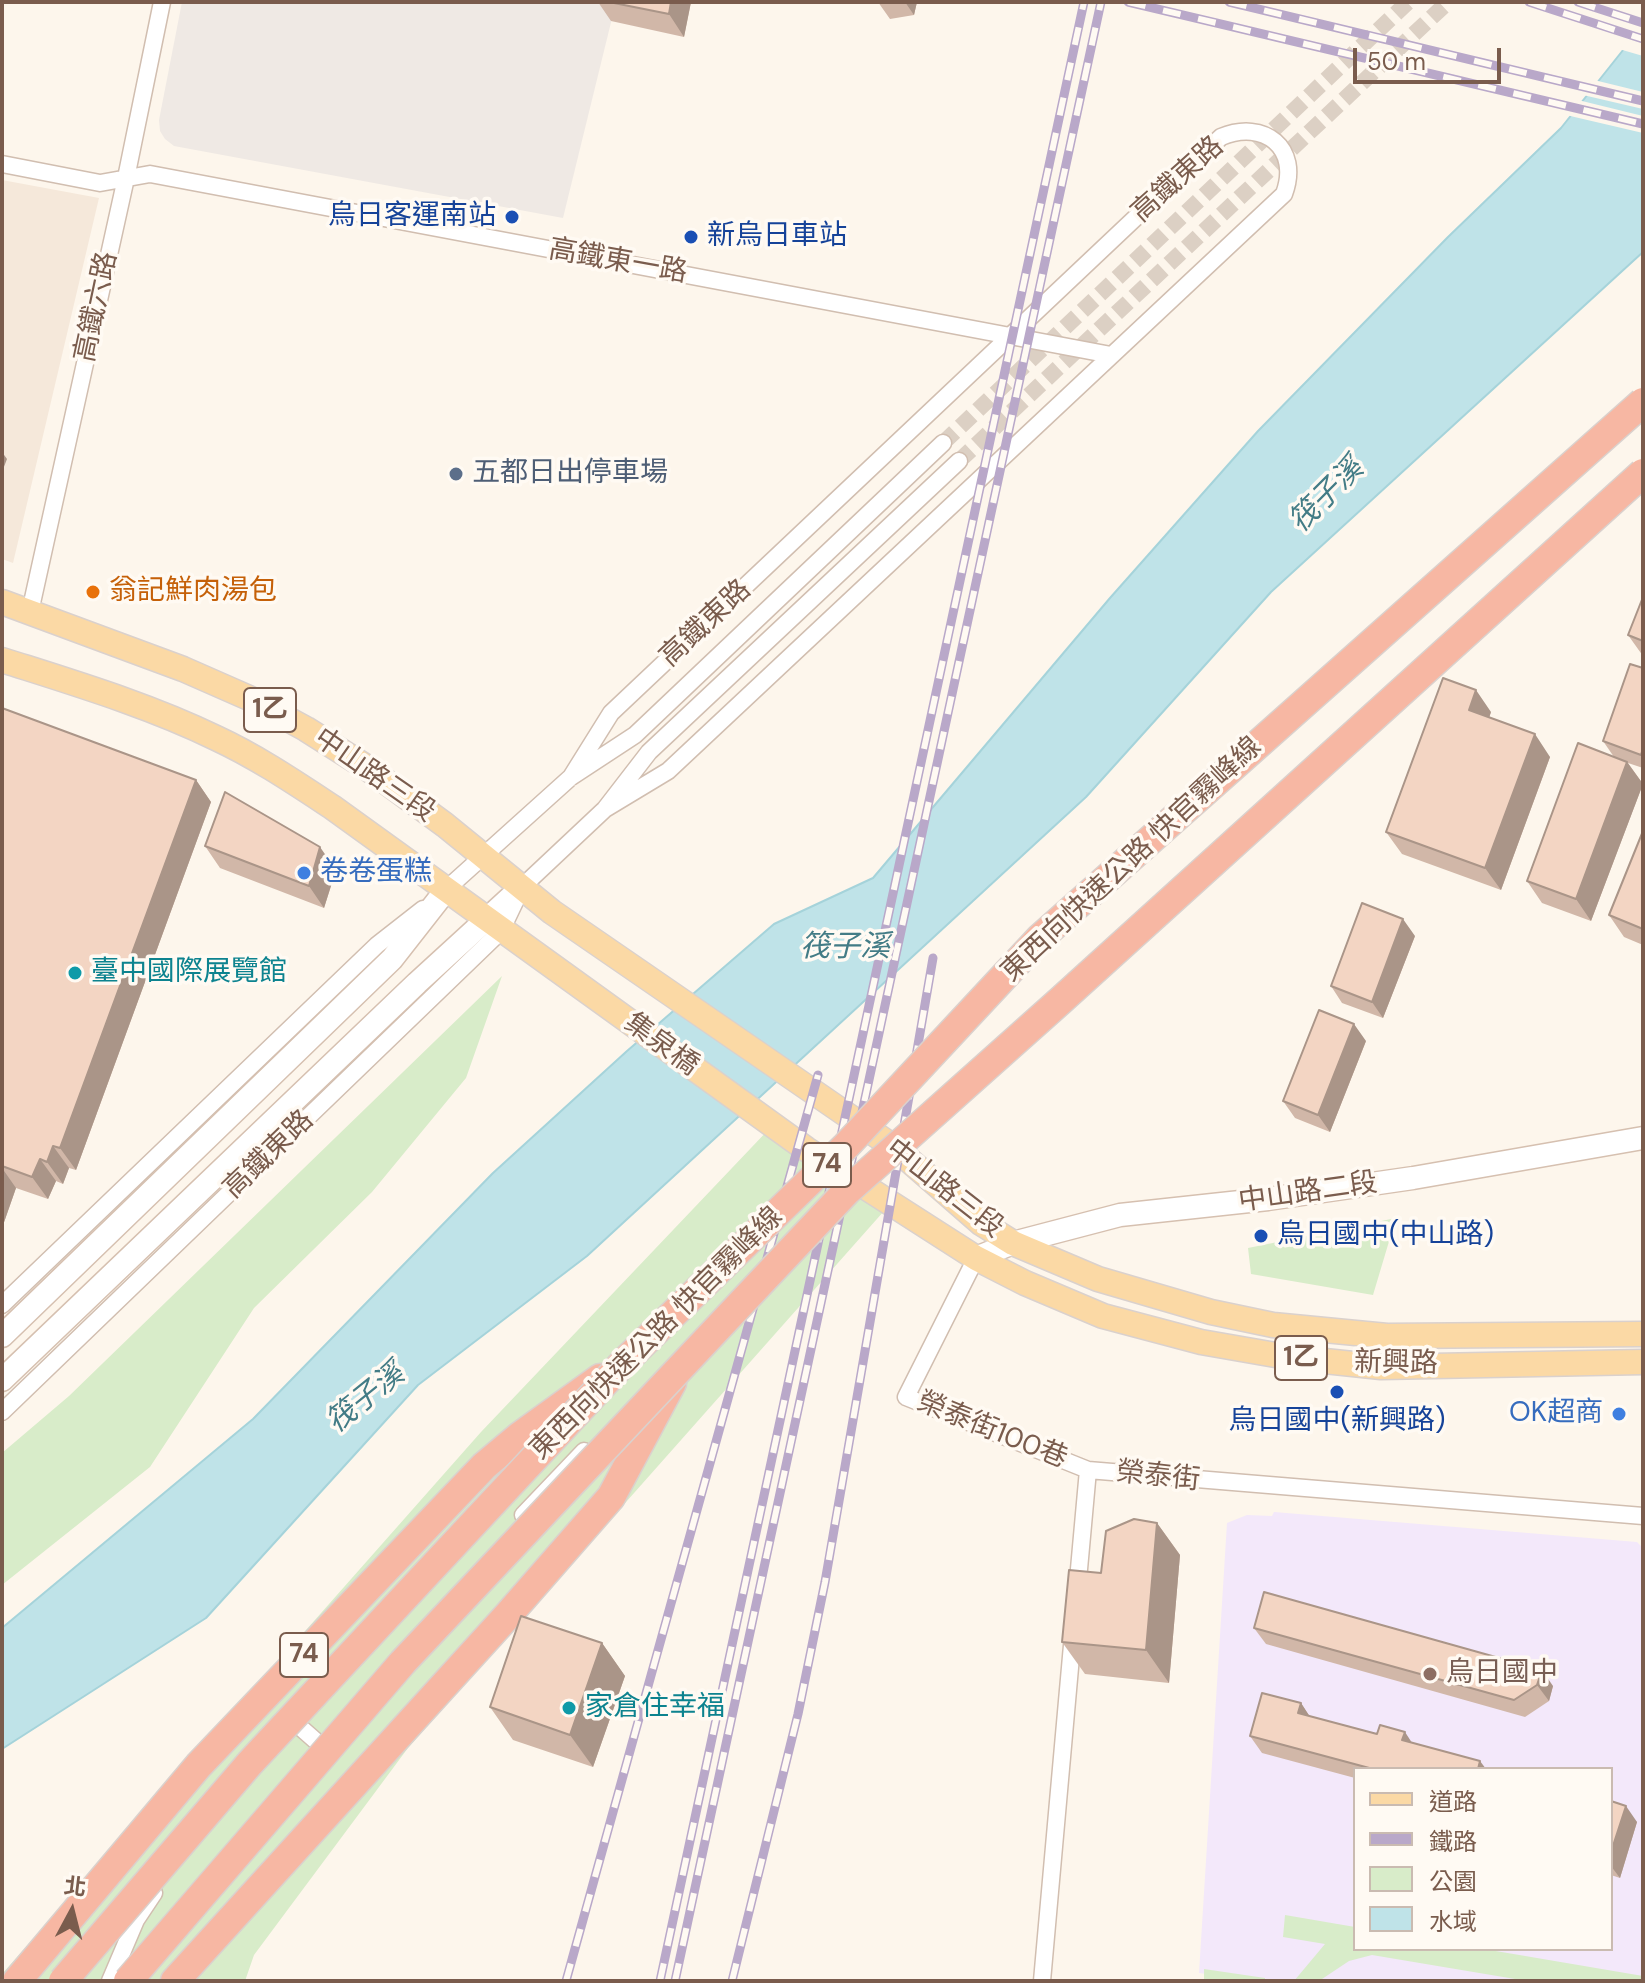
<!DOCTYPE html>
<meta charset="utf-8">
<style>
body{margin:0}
#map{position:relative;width:1645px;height:1983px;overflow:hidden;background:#fdf6ec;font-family:"DM Sans","Noto Sans TC",sans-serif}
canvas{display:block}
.frame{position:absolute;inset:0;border:4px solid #7a5c4d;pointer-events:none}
.legend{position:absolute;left:1353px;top:1767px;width:260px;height:184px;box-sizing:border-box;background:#fffaf3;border:2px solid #cabbb1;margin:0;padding:10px 14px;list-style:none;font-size:24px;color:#7a5c4d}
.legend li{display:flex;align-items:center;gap:16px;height:40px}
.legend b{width:40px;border:2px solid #cabbb1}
.north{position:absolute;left:32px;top:1871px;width:80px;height:80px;-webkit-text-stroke:6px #fffaf3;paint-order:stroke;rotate:7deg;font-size:22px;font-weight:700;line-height:32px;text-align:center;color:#7a5c4d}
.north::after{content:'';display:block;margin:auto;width:28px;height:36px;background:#7a5c4d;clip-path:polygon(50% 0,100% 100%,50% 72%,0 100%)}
.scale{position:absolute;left:1353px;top:48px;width:148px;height:36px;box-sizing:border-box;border:4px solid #7a5c4d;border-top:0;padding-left:10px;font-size:24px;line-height:28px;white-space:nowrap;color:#7a5c4d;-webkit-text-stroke:6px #fffaf3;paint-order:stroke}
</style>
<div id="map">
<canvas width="1645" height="1983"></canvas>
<div class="frame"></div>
<ul class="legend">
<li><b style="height:10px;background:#fbd9a5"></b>道路</li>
<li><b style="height:10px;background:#b9a8c9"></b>鐵路</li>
<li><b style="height:22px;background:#d8ecc9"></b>公園</li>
<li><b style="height:22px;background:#bfe3e8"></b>水域</li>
</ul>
<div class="north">北</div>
<div class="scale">50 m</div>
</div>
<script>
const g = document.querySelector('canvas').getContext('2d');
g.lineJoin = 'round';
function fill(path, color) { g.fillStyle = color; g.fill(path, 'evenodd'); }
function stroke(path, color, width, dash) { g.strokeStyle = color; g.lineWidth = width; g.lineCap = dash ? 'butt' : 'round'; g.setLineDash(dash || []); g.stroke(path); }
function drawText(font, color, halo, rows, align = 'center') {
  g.font = font + ' "DM Sans","Noto Sans TC",sans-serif'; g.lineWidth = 7; g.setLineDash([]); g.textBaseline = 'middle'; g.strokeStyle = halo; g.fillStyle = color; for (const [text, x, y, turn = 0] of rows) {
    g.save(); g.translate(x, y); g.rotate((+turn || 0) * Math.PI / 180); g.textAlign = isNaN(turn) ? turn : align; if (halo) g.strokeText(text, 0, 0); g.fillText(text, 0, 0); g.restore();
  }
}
fill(new Path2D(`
 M 2,180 L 99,198 L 13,563 L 2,559 Z`), '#f5e8da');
fill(new Path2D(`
 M 182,2 L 616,2 L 563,218 L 174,146 L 165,139 L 160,131 L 159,120 Z`), '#efe9e4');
fill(new Path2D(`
 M 1274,1512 L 1637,1542 L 1643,1548 L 1643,1981 L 1257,1981 L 1199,1973 L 1227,1523 L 1247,1515 L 1272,1516 ZM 1355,1769 L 1611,1769 L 1611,1949 L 1355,1949 Z`), '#f3e8fa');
fill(new Path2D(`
 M 502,976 L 466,1078 L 372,1192 L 254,1308 L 150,1467 L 2,1585 L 2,1453 L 69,1396 Z
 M 770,1128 L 892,1202 L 408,1748 L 254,1955 L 245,1981 L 2,1981 L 2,1974 L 481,1432 Z
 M 1396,1218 L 1373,1295 L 1251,1274 L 1248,1248 Z
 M 1285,1915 L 1355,1927 L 1355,1949 L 1484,1949 L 1643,1976 L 1643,1981 L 1527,1981 L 1372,1955 L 1349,1961 L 1319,1981 L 1294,1981 L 1325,1944 L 1283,1937 Z
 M 1204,1969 L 1265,1978 L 1265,1981 L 1204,1981 Z`), '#d8ecc9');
const water = new Path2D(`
 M 1643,25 L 1643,252 L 1271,592 L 1086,797 L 587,1256 L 418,1385 L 206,1618 L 2,1749 L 2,1628 L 253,1419 L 493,1173 L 627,1051 L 774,924 L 873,878 L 1110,598 L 1258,431 L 1448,237 L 1561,128 Z`);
fill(water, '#bfe3e8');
stroke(water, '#a5d3da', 2);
fill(new Path2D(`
 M 1643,21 L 1643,56 L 1619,49 L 1640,23 Z
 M 1594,80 L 1643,92 L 1643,109 L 1583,95 Z
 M 1578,100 L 1643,116 L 1643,133 L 1566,115 Z`), '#fdf6ec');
stroke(new Path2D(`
 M 943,443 L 1408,2
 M 959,461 L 1448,2`), '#dcd0c4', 16, [16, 8]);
const street = new Path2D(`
 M 2,164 L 100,183 L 150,174 L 1111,355
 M 30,612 L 126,178 L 162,2
 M 571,777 L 611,713 L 1221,137 C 1264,119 1301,148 1284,194 L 668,771 L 605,809
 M 441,894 L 571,777 L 635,735 L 943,443
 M 976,1258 L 906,1397 L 1088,1470
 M 2,1305 L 377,945 L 423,909
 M 2,1412 L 501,931 L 522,887 L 605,809 L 649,752 L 959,461
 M 523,1515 L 584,1451
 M 1077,1591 L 1088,1470 L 1643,1516
 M 300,1727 L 317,1742
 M 110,1981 L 136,1920 L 154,1893
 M 1042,1981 L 1073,1634`);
const secondary = new Path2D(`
 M 976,1258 L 1013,1243 L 1120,1215 L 1268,1199 L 1413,1178 L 1643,1138
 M 2,1336 L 392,959 L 446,890
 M 2,1380 L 417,983 L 522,887`);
const primary = new Path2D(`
 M 2,602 L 183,669 L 249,698 L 306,729 L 366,767 L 445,825 L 552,912 L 895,1148 L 981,1223 L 1013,1243 L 1098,1279 L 1211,1312 L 1273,1325 L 1387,1336 L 1643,1334
 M 2,660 C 74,683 148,705 216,738 C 257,757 294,782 332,807 L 806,1149 L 976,1258 L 1025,1283 L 1103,1316 L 1201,1342 L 1287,1357 L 1381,1367 L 1643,1362`);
const highway = new Path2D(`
 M 17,1981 L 199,1765 L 484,1466 L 521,1435 L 600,1378
 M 175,1981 L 508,1615 L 611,1497 L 672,1383`);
stroke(street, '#d1beb0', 19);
stroke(secondary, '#d6c0b0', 25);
stroke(primary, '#dad1cd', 27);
stroke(highway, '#dad1cd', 31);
stroke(street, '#fff', 16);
stroke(secondary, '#fff', 22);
stroke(primary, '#fbd9a5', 24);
stroke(highway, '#f7b7a3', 28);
const rail = new Path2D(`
 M 1128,2 L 1643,124
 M 1229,2 L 1643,101
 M 1529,2 L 1643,39
 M 1578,2 L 1643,23
 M 566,1981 L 818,1075
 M 660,1981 L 1084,2
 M 675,1981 L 1101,2
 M 732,1981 L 798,1714 L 825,1582 L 933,958`);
stroke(rail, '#b9a8c9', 9);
stroke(rail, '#fffaf3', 6, [18]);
const highwayBridge = new Path2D(`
 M 63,1981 L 250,1763 L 624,1362 L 846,1146 L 1040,938 L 1643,402
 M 128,1981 L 403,1662 L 847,1191 L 1060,1001 L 1643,473`);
stroke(highwayBridge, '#dad1cd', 31, []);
stroke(highwayBridge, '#f7b7a3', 28);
fill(new Path2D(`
 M 598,2 L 691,2 L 684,37 L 611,21 Z
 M 878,2 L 917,2 L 914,15 L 890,19 Z
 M 1643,597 L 1643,656 L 1628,635 Z
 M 1643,668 L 1643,768 L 1628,763 L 1643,784 L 1591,921 L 1542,903 L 1527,881 L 1614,757 L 1603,741 Z
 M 2,708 L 196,780 L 211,802 L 76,1170 L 69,1168 L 63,1184 L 56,1181 L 48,1199 L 16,1188 L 2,1228 Z
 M 1491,712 L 1489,718 L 1550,757 L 1501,890 L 1402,854 L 1386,832 Z
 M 1643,831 L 1643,945 L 1624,937 L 1609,915 Z
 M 205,846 L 336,870 L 324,908 L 220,868 Z
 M 1415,936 L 1383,1018 L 1342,1003 L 1331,986 Z
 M 1366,1041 L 1330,1132 L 1295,1118 L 1283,1101 Z
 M 1157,1523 L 1180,1555 L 1169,1683 L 1085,1674 L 1062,1642 L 1101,1573 Z
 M 1254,1628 L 1553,1686 L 1549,1701 L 1525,1717 L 1266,1644 Z
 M 602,1643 L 625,1676 L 593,1767 L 513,1740 L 490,1707 Z
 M 1301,1703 L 1310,1717 L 1412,1743 L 1486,1769 L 1355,1769 L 1355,1778 L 1262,1753 L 1250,1736 Z
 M 1611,1801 L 1637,1822 L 1620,1878 L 1611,1875 Z`), '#d1b7a8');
fill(new Path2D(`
 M 671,2 L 691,2 L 684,37 L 669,14 Z
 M 905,2 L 917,2 L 914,15 Z
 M 2,452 L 7,459 L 2,472 Z
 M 1476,690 L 1491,712 L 1484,732 L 1469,710 Z
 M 1535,734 L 1550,757 L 1501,890 L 1485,868 Z
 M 1627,762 L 1643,784 L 1591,921 L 1576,899 Z
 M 196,780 L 211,802 L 76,1170 L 60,1148 Z
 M 320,847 L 336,870 L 324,908 L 309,886 Z
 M 1403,919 L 1415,936 L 1383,1018 L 1372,1002 Z
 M 1354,1024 L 1366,1041 L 1330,1132 L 1318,1115 Z
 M 53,1146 L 69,1168 L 63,1184 L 47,1162 Z
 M 40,1159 L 56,1181 L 48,1199 L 32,1177 Z
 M 2,1168 L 16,1188 L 2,1228 Z
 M 1157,1523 L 1180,1555 L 1169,1683 L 1146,1650 Z
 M 602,1643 L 625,1676 L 593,1767 L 570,1735 Z
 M 1542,1670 L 1553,1686 L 1549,1701 L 1537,1685 Z
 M 1301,1703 L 1312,1720 L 1298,1713 Z
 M 1405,1732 L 1416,1749 L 1402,1740 Z
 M 1480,1761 L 1486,1769 L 1478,1769 Z
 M 1626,1806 L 1637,1822 L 1620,1878 L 1611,1866 L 1611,1852 Z`), '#aa9588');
const building = new Path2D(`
 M 609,2 L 671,2 L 669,14 Z
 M 1643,597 L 1643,641 L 1628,635 Z
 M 1630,664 L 1643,668 L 1643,748 L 1641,755 L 1603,741 Z
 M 1443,678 L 1476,690 L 1469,710 L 1535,734 L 1485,868 L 1386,832 Z
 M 2,708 L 196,780 L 60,1148 L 53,1146 L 47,1162 L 40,1159 L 32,1177 L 2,1166 Z
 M 1578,743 L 1627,762 L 1576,899 L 1527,881 Z
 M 225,792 L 320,847 L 309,886 L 205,846 Z
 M 1643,831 L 1643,929 L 1609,915 Z
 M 1362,903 L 1403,919 L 1372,1002 L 1331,986 Z
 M 1319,1010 L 1354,1024 L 1318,1115 L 1283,1101 Z
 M 1134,1519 L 1157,1523 L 1146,1650 L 1062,1642 L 1069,1570 L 1101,1573 L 1106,1531 Z
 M 1264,1592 L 1542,1670 L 1537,1685 L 1514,1700 L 1254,1628 Z
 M 521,1616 L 602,1643 L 570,1735 L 490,1707 Z
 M 1262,1693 L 1301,1703 L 1298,1713 L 1377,1734 L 1380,1725 L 1405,1732 L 1402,1740 L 1480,1761 L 1478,1769 L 1373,1769 L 1250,1736 Z
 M 1611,1801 L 1626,1806 L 1611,1852 Z`);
fill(building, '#f3d5c3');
stroke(building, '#aa9588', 2);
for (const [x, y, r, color] of [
 [512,217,8,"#1a4fb4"],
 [691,237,8,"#1a4fb4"],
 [456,474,8,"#5c6f8a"],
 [93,592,8,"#e8710a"],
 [304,873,8,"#3f7fe0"],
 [75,973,8,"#0f9aa8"],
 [1261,1236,8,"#1a4fb4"],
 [1337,1392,8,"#1a4fb4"],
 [1619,1414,8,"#3f7fe0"],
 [1430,1674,8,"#8d6e63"],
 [569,1708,8,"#0f9aa8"]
]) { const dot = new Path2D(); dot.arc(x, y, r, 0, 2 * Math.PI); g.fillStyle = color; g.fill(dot); stroke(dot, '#fffaf3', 3); }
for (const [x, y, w] of [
 [270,710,52],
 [827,1165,48],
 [1301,1358,52],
 [304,1655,48]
]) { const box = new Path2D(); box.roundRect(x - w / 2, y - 22, w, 44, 6); g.fillStyle = '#fffaf3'; g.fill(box); stroke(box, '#7a5c4d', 2); }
drawText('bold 26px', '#7a5c4d', null, [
 ["1乙",270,710],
 ["74",827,1165],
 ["1乙",1301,1358],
 ["74",304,1655]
]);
drawText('28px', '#7a5c4d', '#fffaf3', [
 ["高鐵東路",1178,180,-42],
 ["高鐵東一路",618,262,10],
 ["高鐵六路",97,307,-78],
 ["高鐵東路",706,624,-43],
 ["中山路三段",374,776,35],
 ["東西向快速公路 快官霧峰線",1132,860,-43],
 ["集泉橋",661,1045,36],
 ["高鐵東路",269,1155,-44],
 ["中山路三段",944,1189,38],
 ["中山路二段",1308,1193,-8],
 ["東西向快速公路 快官霧峰線",657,1334,-45],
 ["新興路",1396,1364,1],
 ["榮泰街100巷",992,1431,22],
 ["榮泰街",1158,1477,6]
]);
drawText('28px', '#164399', '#fffaf3', [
 ["烏日客運南站",496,217,"right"],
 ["新烏日車站",707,237],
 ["烏日國中(中山路)",1277,1236],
 ["烏日國中(新興路)",1337,1422,"center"]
], 'left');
drawText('28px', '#4e5e75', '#fffaf3', [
 ["五都日出停車場",472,474]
], 'left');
drawText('28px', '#c56008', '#fffaf3', [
 ["翁記鮮肉湯包",109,592]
], 'left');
drawText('28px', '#366cbe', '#fffaf3', [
 ["卷卷蛋糕",320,873],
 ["OK超商",1603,1414,"right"]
], 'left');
drawText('28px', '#0d838f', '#fffaf3', [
 ["臺中國際展覽館",91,973],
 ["家倉住幸福",585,1708]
], 'left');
drawText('28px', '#785e54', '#fffaf3', [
 ["烏日國中",1446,1674]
], 'left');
drawText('italic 30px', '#437c86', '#fffaf3', [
 ["筏子溪",1327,496,-45],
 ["筏子溪",845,948],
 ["筏子溪",366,1399,-39]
]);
</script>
